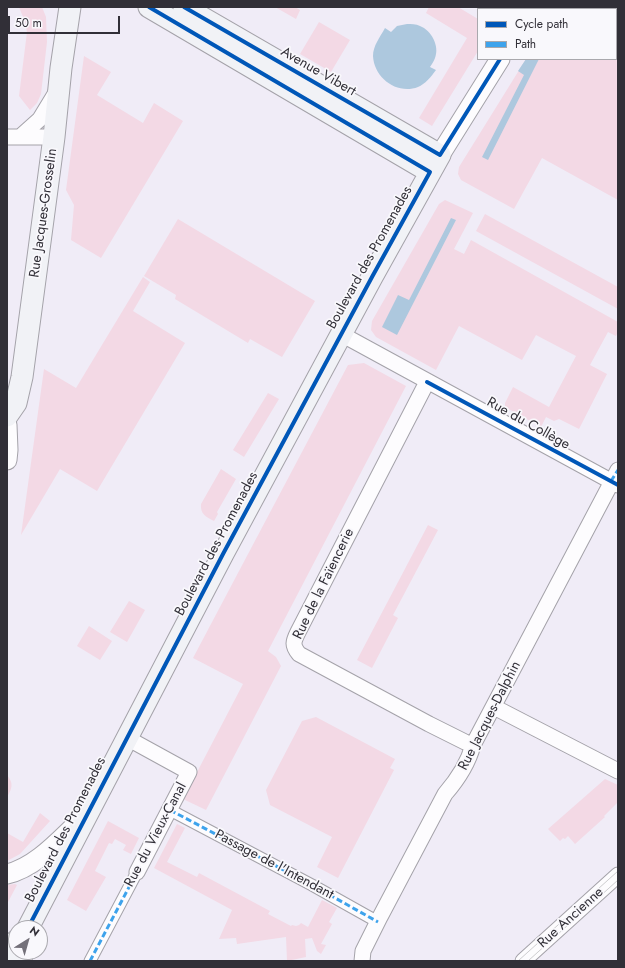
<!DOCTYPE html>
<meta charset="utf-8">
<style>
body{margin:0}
#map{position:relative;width:625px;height:968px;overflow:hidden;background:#f0ecf7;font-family:Jost,sans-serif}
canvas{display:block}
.frame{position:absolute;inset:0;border:8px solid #312f37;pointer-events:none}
.legend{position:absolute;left:477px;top:8px;width:140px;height:52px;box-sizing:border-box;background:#f9f8fc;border:1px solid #a9a8ad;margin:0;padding:5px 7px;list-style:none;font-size:12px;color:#312f37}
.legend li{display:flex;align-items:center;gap:8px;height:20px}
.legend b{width:20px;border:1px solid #a9a8ad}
.north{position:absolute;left:8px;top:920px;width:40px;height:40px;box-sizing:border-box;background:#f9f8fc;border:1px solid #a9a8ad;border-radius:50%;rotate:37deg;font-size:11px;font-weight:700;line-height:16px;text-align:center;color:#312f37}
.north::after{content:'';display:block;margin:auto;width:14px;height:18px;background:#74717a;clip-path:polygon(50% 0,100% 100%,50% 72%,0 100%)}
.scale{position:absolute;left:8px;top:16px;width:112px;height:18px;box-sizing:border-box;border:2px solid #312f37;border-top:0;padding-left:5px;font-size:12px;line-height:14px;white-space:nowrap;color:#312f37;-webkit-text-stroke:3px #f9f8fc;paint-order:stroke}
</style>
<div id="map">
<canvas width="625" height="968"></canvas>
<div class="frame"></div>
<ul class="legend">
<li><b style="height:5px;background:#0057b8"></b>Cycle path</li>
<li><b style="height:5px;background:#3ea3ec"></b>Path</li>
</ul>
<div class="north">N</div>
<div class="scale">50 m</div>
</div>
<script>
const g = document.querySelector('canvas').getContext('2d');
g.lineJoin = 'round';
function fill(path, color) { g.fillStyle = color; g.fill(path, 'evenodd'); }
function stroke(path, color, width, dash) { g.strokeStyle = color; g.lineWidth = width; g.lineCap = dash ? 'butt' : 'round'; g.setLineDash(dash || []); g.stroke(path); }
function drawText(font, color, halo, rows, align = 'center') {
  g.font = font + ' Jost,sans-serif'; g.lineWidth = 3.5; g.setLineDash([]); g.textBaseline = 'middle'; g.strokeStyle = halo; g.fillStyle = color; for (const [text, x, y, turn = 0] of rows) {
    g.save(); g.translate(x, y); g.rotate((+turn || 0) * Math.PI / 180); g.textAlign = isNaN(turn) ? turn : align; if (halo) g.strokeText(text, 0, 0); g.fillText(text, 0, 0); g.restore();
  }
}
fill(new Path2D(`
 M 19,7 L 42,7 L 46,17 L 47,42 L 41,94 L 37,103 L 30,110 L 19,96 L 27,32 L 25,22 Z
 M 275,7 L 295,7 L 300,10 L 296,19 Z
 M 429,7 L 458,7 L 478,19 L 478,51 L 432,126 L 419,118 L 467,38 L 426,13 Z
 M 559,7 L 605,7 L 604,9 L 558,9 Z
 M 616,21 L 618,22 L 618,200 L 542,158 L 514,209 L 461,180 L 458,174 L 459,167 L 526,59 L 616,59 Z
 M 319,22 L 350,40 L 331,72 L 300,54 Z
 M 84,56 L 111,72 L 97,95 L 143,123 L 154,103 L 183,121 L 101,258 L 71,240 L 74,205 L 66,190 Z
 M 445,200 L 473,213 L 454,249 L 464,254 L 471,240 L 618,322 L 618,332 L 616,336 L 608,332 L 590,365 L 607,374 L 579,429 L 559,419 L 554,421 L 546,417 L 541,427 L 505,407 L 505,403 L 513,387 L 549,407 L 576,356 L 536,335 L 522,360 L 459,326 L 436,370 L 376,337 L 371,330 L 372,321 L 439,204 Z
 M 485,214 L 618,287 L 618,309 L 476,231 Z
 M 178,219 L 315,301 L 282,357 L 250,339 L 248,343 L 175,299 L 176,295 L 144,276 Z
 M 143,277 L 150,282 L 133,311 L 185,343 L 97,491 L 60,469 L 21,535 L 44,369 L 76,388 Z
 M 364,363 L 406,386 L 268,651 L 276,657 L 281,666 L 206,810 L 183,799 L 243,684 L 193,658 L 348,365 Z
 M 268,393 L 279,399 L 244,457 L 233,450 Z
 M 221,469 L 236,479 L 217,512 L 218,514 L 214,521 C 206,517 200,514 201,504 Z
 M 428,525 L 438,530 L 393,615 L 398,618 L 372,668 L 357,660 Z
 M 129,601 L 145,610 L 127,642 L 110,632 Z
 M 89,626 L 112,641 L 100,660 L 77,646 Z
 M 316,717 L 395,759 L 390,768 L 394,770 L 338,878 L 317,867 L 332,837 L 270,805 L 266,790 L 302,721 Z
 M 7,775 C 14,783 12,789 7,797 Z
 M 605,779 L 618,785 L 618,802 L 604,816 L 605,817 L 575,844 L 568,836 L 565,839 L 563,838 L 560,841 L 548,829 Z
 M 40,813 L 50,821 L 20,854 L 7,861 L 7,833 L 23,842 Z
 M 108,821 L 139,838 L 131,854 L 123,850 L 126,845 L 115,839 L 112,844 L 109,843 L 95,871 L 106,877 L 86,911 L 67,900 Z
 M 177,824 L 185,828 L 167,862 L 197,877 L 199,873 L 270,911 L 268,914 L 291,926 L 292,925 L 296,926 L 299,925 L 301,923 L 308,927 L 322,900 L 337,908 L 329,922 L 332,924 L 321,944 L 326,945 L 321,954 L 317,951 L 312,938 L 305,939 L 306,957 L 287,961 L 286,937 L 237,944 L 236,938 L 219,939 L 232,910 L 154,868 Z
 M 15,884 L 17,885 L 7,904 L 7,885 Z`), '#f3d9e5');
fill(new Path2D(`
 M 407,24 C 411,24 416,24 420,26 C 431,30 440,46 435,58 C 434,61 432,64 430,67 L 436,70 C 431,77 425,84 418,87 C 397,95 374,78 373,56 C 373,46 380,37 385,28 L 391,32 L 397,26 Z
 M 526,59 L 539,59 L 488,160 L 482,157 L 524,75 L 518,71 Z
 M 451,218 L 456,220 L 397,335 L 382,327 L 398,295 L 409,300 Z`), '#adc8de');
const pedestrian = new Path2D(`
 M 170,810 L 312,885 L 378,922
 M 90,961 L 137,872`);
const minor = new Path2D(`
 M 21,136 L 40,119 L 57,91
 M 7,137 L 54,137
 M 341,334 L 618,485
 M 427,382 L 298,632 C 293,642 292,645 299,654 L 429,724 L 465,742 L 473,745
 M 494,707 L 618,771
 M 127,738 L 189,772 L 137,872
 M 362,961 L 363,951 L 380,917 L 445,794 C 458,779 468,764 473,745 L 618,470
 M 523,961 L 618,875`);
const tertiary = new Path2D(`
 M 531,9 L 533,7
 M 440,155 L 500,59
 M 7,425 L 8,450 L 7,460
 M 7,874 C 37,867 61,838 83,818`);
const secondary = new Path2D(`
 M 149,7 L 430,172
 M 7,416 L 16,403 L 22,377 L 54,137 L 61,68 L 70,7
 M 28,928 L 223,554 L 372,277 L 440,155 L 184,7
 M 7,951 L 16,941
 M 21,961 L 22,952`);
stroke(pedestrian, '#a4a2a9', 13);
stroke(minor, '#a4a2a9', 17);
stroke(tertiary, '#a4a2a9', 21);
stroke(secondary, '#a4a2a9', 23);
stroke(pedestrian, '#fdfcfe', 11);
stroke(minor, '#fdfcfe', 15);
stroke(tertiary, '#fdfcfe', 19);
stroke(secondary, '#f1f2f6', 21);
stroke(new Path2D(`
 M 518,961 L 618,871
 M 528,961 L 618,880`), '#cdcdcf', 1);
stroke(new Path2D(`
 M 611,481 L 618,470
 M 170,810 L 312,885 L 378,922
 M 90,961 L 137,872`), '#3ea3ec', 3, [6, 3]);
stroke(new Path2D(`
 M 184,7 L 440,155 L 500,59
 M 427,382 L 618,485
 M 28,928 L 223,554 L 372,277 L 430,172 L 149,7`), '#0057b8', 4);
drawText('14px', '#312f37', '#f9f8fc', [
 ["Avenue Vibert",318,72,30],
 ["Rue Jacques-Grosselin",44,213,-82],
 ["Boulevard des Promenades",370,258,-61],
 ["Rue du Collège",528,424,29],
 ["Boulevard des Promenades",217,544,-62],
 ["Rue de la Faïencerie",324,584,-64],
 ["Rue Jacques-Dalphin",490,716,-63],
 ["Boulevard des Promenades",66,830,-63],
 ["Rue du Vieux-Canal",156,835,-62],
 ["Passage de l'Intendant",274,865,28],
 ["Rue Ancienne",571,918,-42]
]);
</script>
